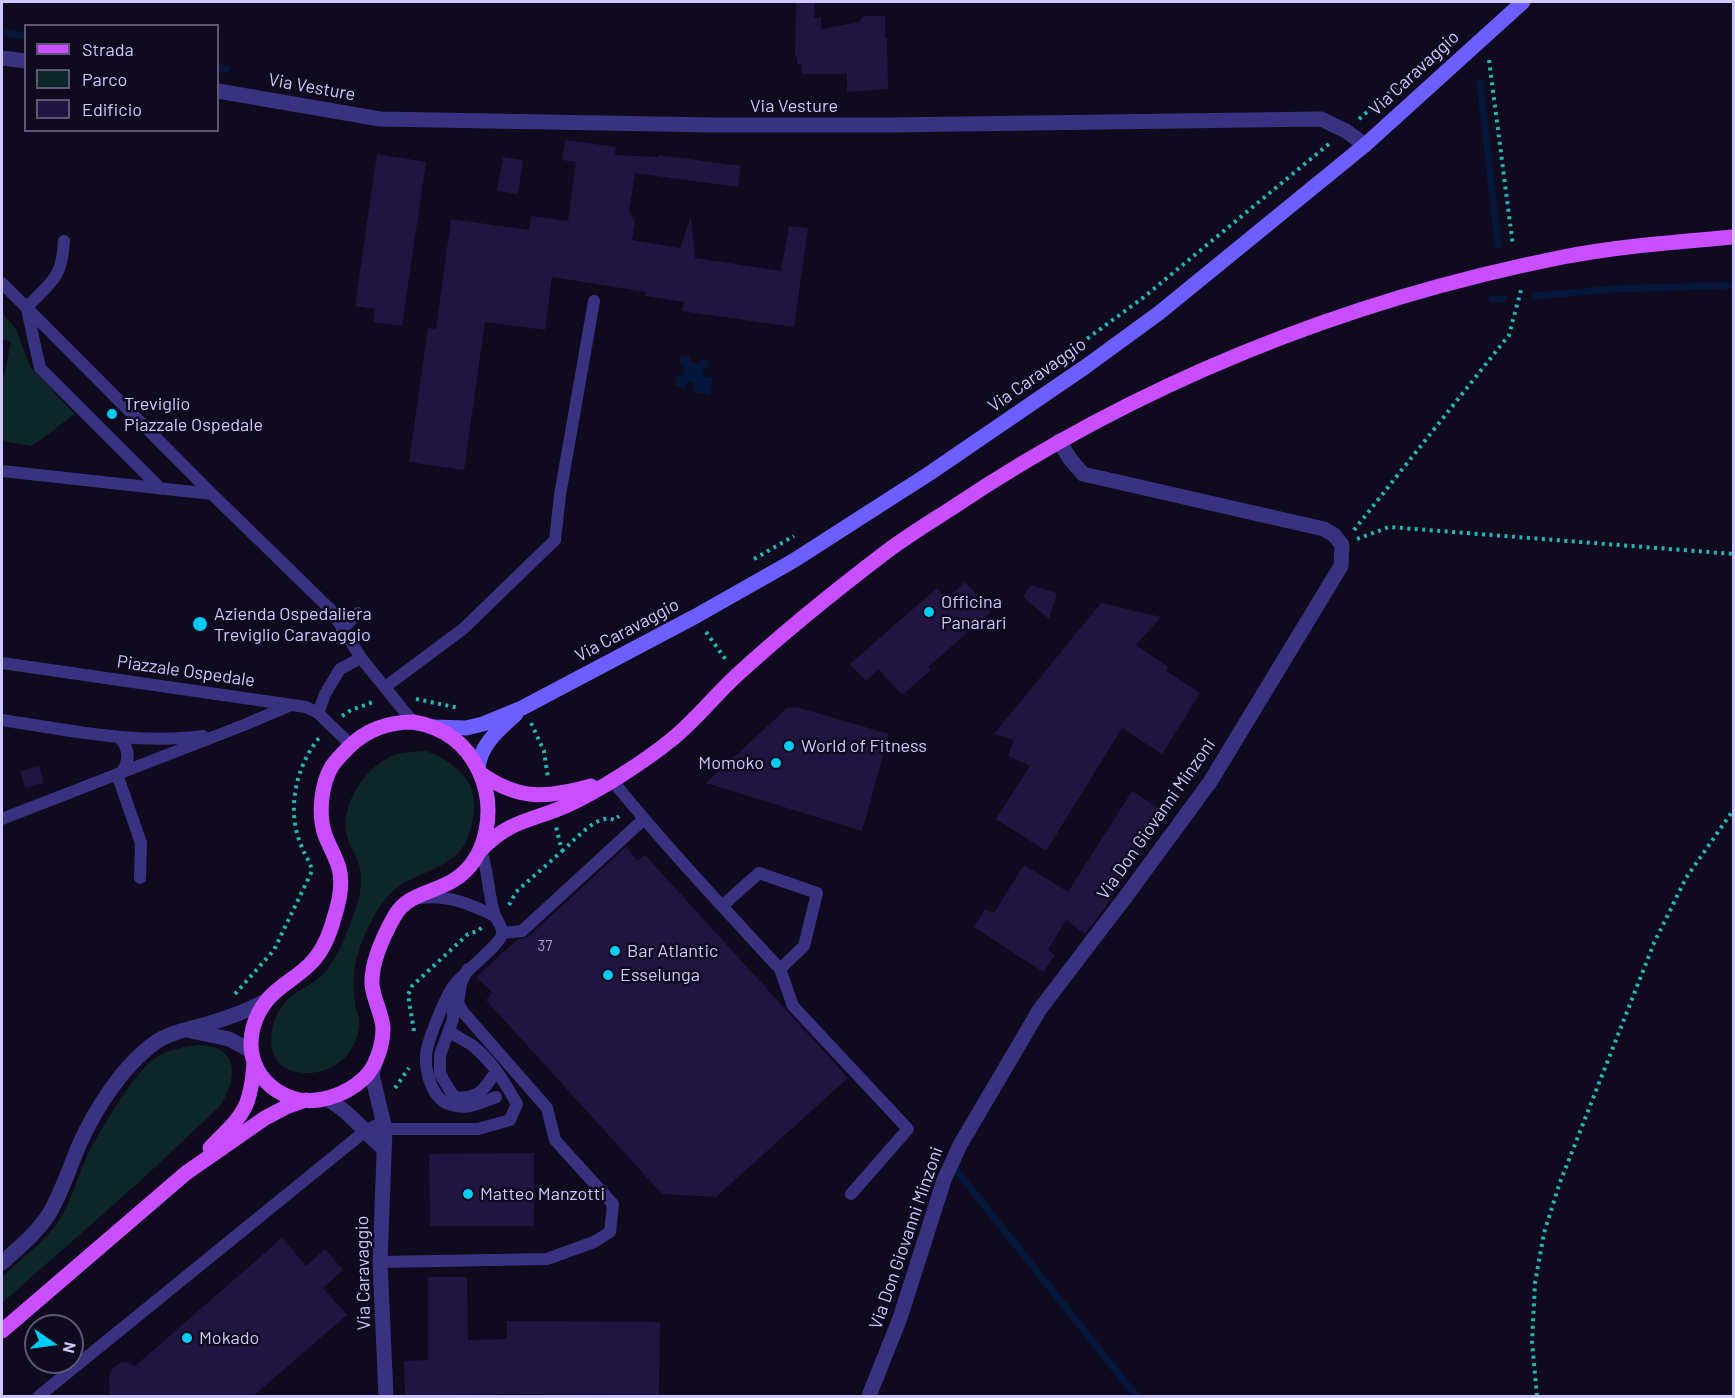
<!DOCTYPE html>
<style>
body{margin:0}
#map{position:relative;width:1735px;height:1398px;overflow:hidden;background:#0f0a1e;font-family:Barlow,sans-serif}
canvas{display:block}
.frame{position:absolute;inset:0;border:3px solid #d1c7ff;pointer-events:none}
.legend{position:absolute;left:24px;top:24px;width:195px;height:108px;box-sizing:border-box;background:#0f0a1e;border:2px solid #5d5678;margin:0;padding:8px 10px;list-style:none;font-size:18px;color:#d1c7ff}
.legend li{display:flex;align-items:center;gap:12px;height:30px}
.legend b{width:30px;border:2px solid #5d5678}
.north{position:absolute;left:24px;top:1314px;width:60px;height:60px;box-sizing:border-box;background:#0f0a1e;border:2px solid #5d5678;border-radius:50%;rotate:103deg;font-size:16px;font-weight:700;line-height:24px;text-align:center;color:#d1c7ff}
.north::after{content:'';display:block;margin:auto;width:21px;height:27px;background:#00cbf2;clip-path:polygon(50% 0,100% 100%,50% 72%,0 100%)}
</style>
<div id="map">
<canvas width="1735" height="1398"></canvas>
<div class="frame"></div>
<ul class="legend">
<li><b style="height:8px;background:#c84eff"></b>Strada</li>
<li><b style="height:16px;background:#0d2728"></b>Parco</li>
<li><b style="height:16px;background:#201540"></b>Edificio</li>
</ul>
<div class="north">N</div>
</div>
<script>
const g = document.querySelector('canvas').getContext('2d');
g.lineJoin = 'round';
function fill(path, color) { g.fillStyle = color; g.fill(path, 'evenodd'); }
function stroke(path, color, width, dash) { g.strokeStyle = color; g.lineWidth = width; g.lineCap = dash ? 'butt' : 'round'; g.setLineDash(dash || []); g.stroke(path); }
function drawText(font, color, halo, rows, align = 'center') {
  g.font = font + ' Barlow,sans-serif'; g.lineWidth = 5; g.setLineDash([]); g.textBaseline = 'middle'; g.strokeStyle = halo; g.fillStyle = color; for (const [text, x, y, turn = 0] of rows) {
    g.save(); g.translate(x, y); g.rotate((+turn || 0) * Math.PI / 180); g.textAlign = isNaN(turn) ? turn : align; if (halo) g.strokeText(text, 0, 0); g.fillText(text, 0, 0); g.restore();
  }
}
fill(new Path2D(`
 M 2,313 L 16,329 L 30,367 L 75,414 L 32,446 L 2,441 L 2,376 L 4,376 L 11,342 L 2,339 Z
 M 426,751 C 461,764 483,787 471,826 C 469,836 465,847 457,854 C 441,869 420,873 402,884 C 389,892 377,909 371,922 C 363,937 355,957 354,974 C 354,982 353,992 355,1001 C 355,1009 359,1015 359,1023 C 358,1058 325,1080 293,1071 C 261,1063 269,1018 287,1000 C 297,990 311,986 321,976 C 330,967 338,954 343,942 C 352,920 365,893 360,868 C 357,855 347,844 346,830 C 343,801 365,769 390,757 C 400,751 415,752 426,751 Z
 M 197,1045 C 205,1046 215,1046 222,1051 C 240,1064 230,1090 221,1105 L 137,1184 L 2,1303 L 2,1277 C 20,1260 47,1240 60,1219 C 73,1197 77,1178 87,1156 C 99,1132 134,1073 154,1059 C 166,1050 183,1047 197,1045 Z`), '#0d2728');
fill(new Path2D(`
 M 681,356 L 690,357 L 690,362 L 700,364 L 701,360 L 709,361 L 708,369 L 704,369 L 703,376 L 713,378 L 710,395 L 693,392 L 694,382 L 687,381 L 686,388 L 675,386 L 677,375 L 683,375 L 684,366 L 679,365 Z`), '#05163b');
stroke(new Path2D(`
 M 2,32 L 26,36
 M 218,68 L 226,69
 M 1480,82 L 1498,245
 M 1535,296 L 1615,289 L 1734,285
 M 1492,299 L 1504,299
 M 953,1166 L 1136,1396`), '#05163b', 7);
fill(new Path2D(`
 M 796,2 L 815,2 L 814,18 L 821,18 L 821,29 L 859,22 L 864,16 L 885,16 L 885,38 L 887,38 L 888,89 L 847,92 L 847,74 L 802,74 L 801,64 L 797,64 L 797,57 L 795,57 Z
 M 565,140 L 616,147 L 614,155 L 658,157 L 658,155 L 741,166 L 738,187 L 635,173 L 629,211 L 635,223 L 632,240 L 680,248 L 691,217 L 695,258 L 781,271 L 789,226 L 808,228 L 794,327 L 682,311 L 684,302 L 645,296 L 646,292 L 552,277 L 545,330 L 485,322 L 464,470 L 409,462 L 428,328 L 436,329 L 451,219 L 529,230 L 531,216 L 568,221 L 576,162 L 562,160 Z
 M 377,154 L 426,162 L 402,326 L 373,322 L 375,309 L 355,306 Z
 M 503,157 L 523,160 L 518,194 L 497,191 Z
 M 965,582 L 992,611 L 928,667 L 931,670 L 902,695 L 878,669 L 866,681 L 850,664 L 937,588 L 948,599 Z
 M 1030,585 L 1057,593 L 1049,619 L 1023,597 Z
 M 1101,603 L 1161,617 L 1136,645 L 1168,667 L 1166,671 L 1200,693 L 1162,754 L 1122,728 L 1046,851 L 996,819 L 1030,766 L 1008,756 L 1014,740 L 994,734 Z
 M 796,707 L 889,734 L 862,831 L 706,783 L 787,708 Z
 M 39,766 L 44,783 L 25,788 L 20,771 Z
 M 1132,791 L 1166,813 L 1104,909 L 1085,934 L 1066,920 L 1048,950 L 1055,955 L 1043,972 L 974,927 L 985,909 L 994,913 L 1024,865 L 1068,892 Z
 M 626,847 L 638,861 L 645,855 L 848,1078 L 716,1197 L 662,1194 L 486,1000 L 493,993 L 476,977 L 517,940 L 528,937 Z
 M 534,1153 L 534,1226 L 430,1226 L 429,1154 Z
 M 282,1238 L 306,1266 L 325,1249 L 343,1270 L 323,1288 L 347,1315 L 253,1396 L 110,1396 L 109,1376 L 113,1368 L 120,1363 L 127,1362 L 135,1366 Z
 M 428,1277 L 467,1277 L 468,1340 L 507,1339 L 507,1321 L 660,1322 L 659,1395 L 507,1394 L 405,1396 L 404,1361 L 428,1360 Z`), '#201540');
stroke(new Path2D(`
 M 1489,60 L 1513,246
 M 1359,119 L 1446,43
 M 1069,352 L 1144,297 L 1330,143
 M 1354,530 L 1509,335 L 1521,290
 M 1357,539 L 1389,527 L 1734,554
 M 754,559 L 794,536
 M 706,632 L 726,660
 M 416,699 L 459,708
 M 342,716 L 351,710 L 376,701
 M 531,723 L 544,751 L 548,778
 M 562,851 C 574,841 598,812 614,820 L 619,816
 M 509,905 L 516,892 L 562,851 L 556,827
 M 235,994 L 274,950 L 312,871 C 310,861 304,854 301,845 C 286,810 296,766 319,738
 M 414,1031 L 408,995 L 412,986 L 468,934 L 478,931 L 482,927
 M 395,1088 L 409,1068
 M 1537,1396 L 1532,1342 L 1535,1283 L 1544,1233 L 1559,1185 L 1654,943 L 1686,878 L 1734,809`), '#24b6b6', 4, [3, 4.5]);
stroke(new Path2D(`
 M 2,283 L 212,494 L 331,610 L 361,658 L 413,722
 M 26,308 C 51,282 62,279 64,241
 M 27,309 L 40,368 L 161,489
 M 2,471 L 212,494
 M 342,630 L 358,613
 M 2,663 L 306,707 L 318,713 L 351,745
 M 385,687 L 463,629 L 555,540 L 560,495 L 594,301
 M 318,713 L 325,694 L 340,669 L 361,658
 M 2,720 C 68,730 135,745 203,736
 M 119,737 C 130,749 130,761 121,773
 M 117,774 L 141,843 L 140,878
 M 612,780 C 665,846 723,907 780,969 L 804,946 L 817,893 L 759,873 L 722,906
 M 2,819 L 244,725 L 291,705
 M 481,850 C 488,870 488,892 494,913 C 496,920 503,926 502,934 C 501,944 464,972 455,984 C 447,993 426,1043 426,1056 C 425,1071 432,1098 448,1104 C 467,1111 477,1104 496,1097
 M 419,898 C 447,894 470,904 495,916
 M 502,933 L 522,931 L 644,819
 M 780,969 L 793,1006 L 908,1129 L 851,1194
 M 453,997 L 453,1019 L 440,1055 L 440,1074 L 454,1097 C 473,1099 482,1094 492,1077
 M 385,1129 L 478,1129 L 510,1120 L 517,1104 C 505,1083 493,1062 473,1046 C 465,1040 455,1037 449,1030
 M 380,1262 L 547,1259 L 594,1242 L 610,1232 L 613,1204 L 555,1140 L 547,1108 L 463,1012 L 458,1003 L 461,983 L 468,969
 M 39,1396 L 364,1132 L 382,1122`), '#393280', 12);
stroke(new Path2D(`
 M 2,58 L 26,61
 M 218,91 L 380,119 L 713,125 L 889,125 L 1321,119 L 1346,131 L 1365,145
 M 191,1031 L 229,1039 L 251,1051
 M 376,1060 L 372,1075 L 385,1129 L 380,1262 L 386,1396
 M 326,1099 C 348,1109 365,1133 384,1149
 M 2,1263 C 18,1248 37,1233 49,1214 C 62,1192 70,1166 80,1143 C 96,1108 124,1064 156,1042 C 171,1032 190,1029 207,1024 C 228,1018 247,1011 266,1001
 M 869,1396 L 900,1318 L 944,1180 L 960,1145 L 1040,1009 L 1127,895 L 1210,782 L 1341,566 L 1342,545 L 1334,535 L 1324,529 L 1083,474 L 1070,459 L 1059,441`), '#393280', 15);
stroke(new Path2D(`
 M 433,727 L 466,728 L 483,724 L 522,708 L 696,616 L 793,561 L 930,473 L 1085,367 L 1159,313 L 1365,145 L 1523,2
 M 478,768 C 481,743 499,730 516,714`), '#6c5eff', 15);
stroke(new Path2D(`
 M 413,722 C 444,727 466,743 479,771 C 496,807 489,858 454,880 C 434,893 407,893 394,917 C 384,935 371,962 372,984 C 373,999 382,1013 383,1028 C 383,1045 376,1068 363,1079 C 346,1095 315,1106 292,1098 C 247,1082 239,1034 268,999 C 280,985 298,977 311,963 C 322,952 330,933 334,918 C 339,903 343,883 339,868 C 336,857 329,846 325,835 C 318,815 321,784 332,766 C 337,759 343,753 349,747 C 367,729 388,722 413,722 Z
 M 480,773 C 519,801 547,798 591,786
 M 481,850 C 510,819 533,821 568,805 C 600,790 644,762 671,740 C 695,721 715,695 737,675 C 784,632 836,590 886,552 C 907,536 930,522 952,508 C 1136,384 1345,300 1563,257 C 1619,246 1677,242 1734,237
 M 210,1148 C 242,1115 250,1112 254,1064
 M 2,1331 L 186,1173 L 265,1118 L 286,1107 L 306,1100`), '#c84eff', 15);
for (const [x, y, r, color] of [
 [112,414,6,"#00cbf2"],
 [929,612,6,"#00cbf2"],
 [200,624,8,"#00cbf2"],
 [789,746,6,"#00cbf2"],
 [776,763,6,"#00cbf2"],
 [615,951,6,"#00cbf2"],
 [608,975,6,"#00cbf2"],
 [468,1194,6,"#00cbf2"],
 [187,1338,6,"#00cbf2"]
]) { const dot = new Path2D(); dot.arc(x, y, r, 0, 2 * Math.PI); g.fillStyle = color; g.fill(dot); stroke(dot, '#0f0a1e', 2); }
drawText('15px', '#a59acf', null, [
 ["37",545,946]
]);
drawText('18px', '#d1c7ff', '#0f0a1e', [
 ["Via Caravaggio",1414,73,-43],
 ["Via Vesture",312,87,10],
 ["Via Vesture",794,106],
 ["Via Caravaggio",1037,375,-35],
 ["Via Caravaggio",627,630,-28],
 ["Piazzale Ospedale",186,671,8],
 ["Via Don Giovanni Minzoni",1156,819,-55],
 ["Via Don Giovanni Minzoni",906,1238,-71],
 ["Via Caravaggio",363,1273,-91]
]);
drawText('18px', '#d1c7ff', '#0f0a1e', [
 ["Treviglio",124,404],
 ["Piazzale Ospedale",124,425],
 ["Officina",941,602],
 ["Panarari",941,623],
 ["Azienda Ospedaliera",214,614],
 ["Treviglio Caravaggio",214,635],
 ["World of Fitness",801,746],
 ["Momoko",764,763,"right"],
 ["Bar Atlantic",627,951],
 ["Esselunga",620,975],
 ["Matteo Manzotti",480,1194],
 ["Mokado",199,1338]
], 'left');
</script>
